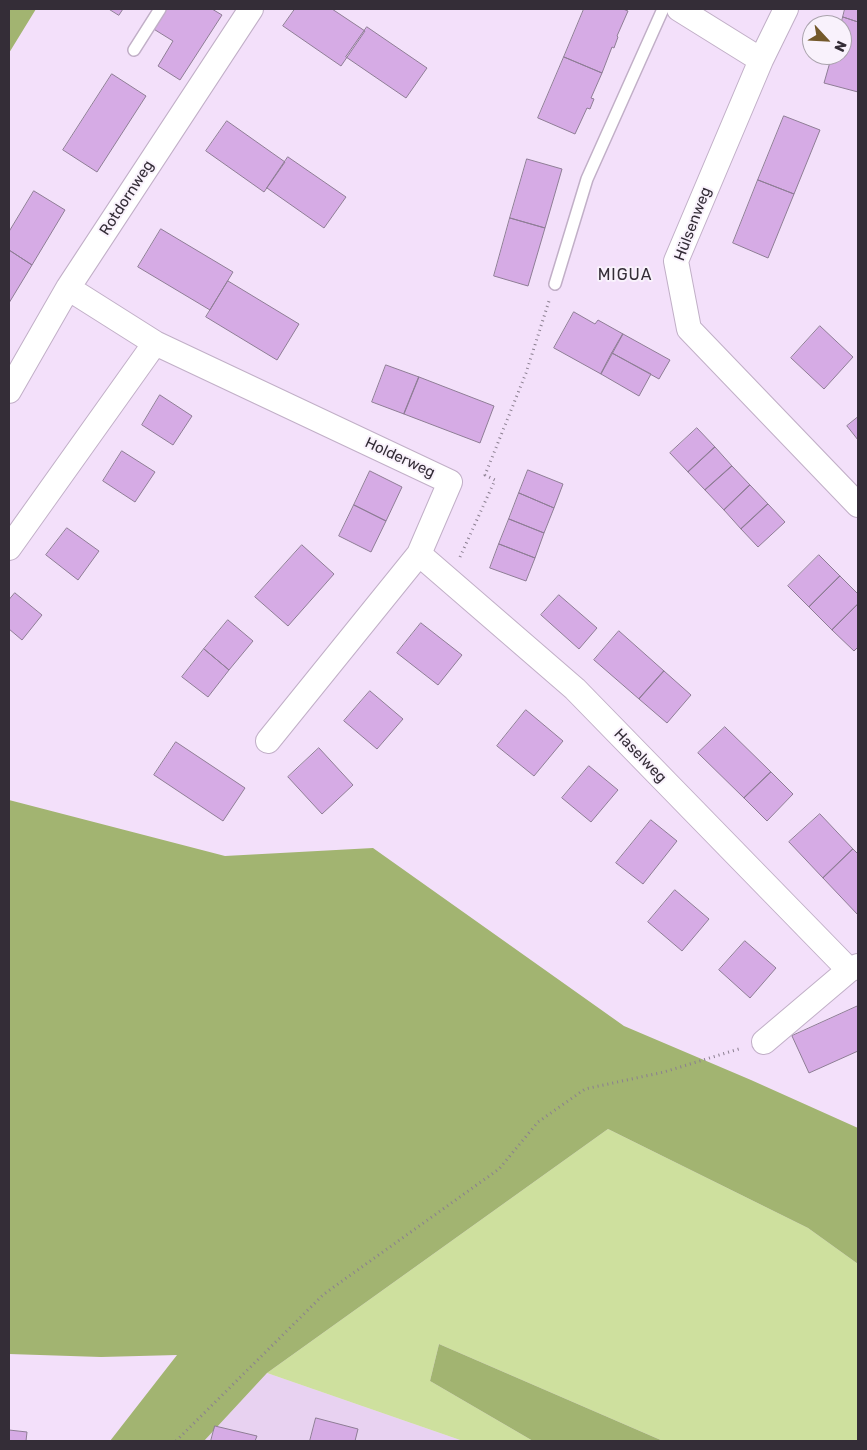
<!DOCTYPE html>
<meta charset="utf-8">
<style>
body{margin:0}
#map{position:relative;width:867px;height:1450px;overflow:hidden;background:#f3e0fa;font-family:Rubik,sans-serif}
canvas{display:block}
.frame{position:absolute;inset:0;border:10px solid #342d37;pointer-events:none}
.north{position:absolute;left:802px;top:15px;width:50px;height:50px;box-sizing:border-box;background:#f9f2fc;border:1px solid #aaa3ad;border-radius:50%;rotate:115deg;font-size:14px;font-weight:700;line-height:20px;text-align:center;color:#342d37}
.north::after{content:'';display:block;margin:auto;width:18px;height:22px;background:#74592b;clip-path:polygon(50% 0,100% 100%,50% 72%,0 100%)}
</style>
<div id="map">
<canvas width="867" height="1450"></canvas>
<div class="frame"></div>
<div class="north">N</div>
</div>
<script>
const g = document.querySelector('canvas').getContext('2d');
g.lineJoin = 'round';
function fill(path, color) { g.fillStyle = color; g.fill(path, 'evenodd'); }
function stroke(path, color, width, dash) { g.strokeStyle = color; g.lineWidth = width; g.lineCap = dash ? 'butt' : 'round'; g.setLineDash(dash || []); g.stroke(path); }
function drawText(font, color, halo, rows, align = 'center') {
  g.font = font + ' Rubik,sans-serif'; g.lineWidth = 4; g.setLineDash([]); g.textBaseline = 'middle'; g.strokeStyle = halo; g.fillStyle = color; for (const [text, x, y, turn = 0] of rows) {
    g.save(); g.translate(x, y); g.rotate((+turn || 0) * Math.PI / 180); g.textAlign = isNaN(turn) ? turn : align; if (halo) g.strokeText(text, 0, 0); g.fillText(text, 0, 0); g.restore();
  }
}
fill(new Path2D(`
 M 267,1373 L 463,1441 L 204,1441 Z`), '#e8d2f1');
fill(new Path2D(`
 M 608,1129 L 808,1228 L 858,1264 L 858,1441 L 663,1441 L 439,1344 L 430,1381 L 533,1441 L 463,1441 L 267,1373 Z`), '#cee09e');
fill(new Path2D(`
 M 9,9 L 36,9 L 9,53 Z
 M 9,800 L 225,856 L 373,848 L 624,1026 L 751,1080 L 858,1128 L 858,1264 L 808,1228 L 608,1129 L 267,1373 L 204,1441 L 110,1441 L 177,1355 L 101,1357 L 9,1354 Z
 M 439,1344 L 663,1441 L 533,1441 L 430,1381 Z`), '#a2b471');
const building = new Path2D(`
 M 109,9 L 123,9 L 119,15 Z
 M 164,9 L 212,9 L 222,15 L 180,80 L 158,66 L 173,41 L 152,28 Z
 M 295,9 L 332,9 L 365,31 L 341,66 L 283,26 Z
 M 584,9 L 623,9 L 628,11 L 617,36 L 618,37 L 614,48 L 612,47 L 602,73 L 564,57 Z
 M 845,9 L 858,9 L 858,22 L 843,17 Z
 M 843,17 L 858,22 L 858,92 L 824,83 L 832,55 L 842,55 L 842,25 L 841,25 Z
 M 367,27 L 427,68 L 406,98 L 346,57 Z
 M 564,57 L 602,73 L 591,98 L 594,99 L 590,109 L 587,108 L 575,134 L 538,118 Z
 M 112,74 L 146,96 L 97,172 L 63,150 Z
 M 784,116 L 820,130 L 794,194 L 758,180 Z
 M 227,121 L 285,162 L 264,192 L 206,151 Z
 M 288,157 L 346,197 L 324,228 L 267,188 Z
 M 527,159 L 562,169 L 545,228 L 510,218 Z
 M 758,180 L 794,194 L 768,258 L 733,243 Z
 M 34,191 L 65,210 L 32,265 L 9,250 L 9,232 Z
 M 510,218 L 545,228 L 528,286 L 494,276 Z
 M 161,229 L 233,272 L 210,310 L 138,267 Z
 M 9,250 L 32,265 L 9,303 Z
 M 228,281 L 299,324 L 277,360 L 206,317 Z
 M 574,312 L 595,324 L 598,320 L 623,334 L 601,374 L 554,348 Z
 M 820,326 L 853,357 L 824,389 L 791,358 Z
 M 623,334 L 670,360 L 659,379 L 612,353 Z
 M 612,353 L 651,374 L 639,396 L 601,374 Z
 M 386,365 L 419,377 L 404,414 L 372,402 Z
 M 419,377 L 494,406 L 480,443 L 404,414 Z
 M 160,395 L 192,416 L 173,445 L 142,425 Z
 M 858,417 L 858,440 L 847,426 Z
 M 697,428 L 715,447 L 688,472 L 670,453 Z
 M 715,447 L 732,466 L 705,490 L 688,472 Z
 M 122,451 L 155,472 L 135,502 L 103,481 Z
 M 732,466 L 750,485 L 724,510 L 705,490 Z
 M 528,470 L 563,484 L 554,508 L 519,493 Z
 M 370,471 L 402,487 L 386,521 L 354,505 Z
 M 750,485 L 768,504 L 741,529 L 724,510 Z
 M 519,493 L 554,508 L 544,533 L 509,519 Z
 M 768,504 L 785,522 L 758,547 L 741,529 Z
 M 354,505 L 386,521 L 371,552 L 339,536 Z
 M 509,519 L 544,533 L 535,558 L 499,544 Z
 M 67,528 L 99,551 L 78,580 L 46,555 Z
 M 499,544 L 535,558 L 526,581 L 490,568 Z
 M 302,545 L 334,574 L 288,626 L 255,597 Z
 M 819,555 L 840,576 L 809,607 L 788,586 Z
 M 840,576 L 858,594 L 858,604 L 832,630 L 809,607 Z
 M 15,593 L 42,615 L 22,640 L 9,629 L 9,600 Z
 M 559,595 L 597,628 L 579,649 L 541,615 Z
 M 858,604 L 858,647 L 854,651 L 832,630 Z
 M 228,620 L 253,641 L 229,670 L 204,649 Z
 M 421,623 L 462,655 L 438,685 L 397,653 Z
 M 619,631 L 664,671 L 639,699 L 594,660 Z
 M 204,649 L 229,670 L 208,697 L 182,677 Z
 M 664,671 L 691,695 L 667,723 L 639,699 Z
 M 370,691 L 403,719 L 377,749 L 344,721 Z
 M 526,710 L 563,741 L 534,776 L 497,746 Z
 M 725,727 L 771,772 L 744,798 L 698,753 Z
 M 176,742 L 245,788 L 223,821 L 154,775 Z
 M 319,748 L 353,785 L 322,814 L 288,777 Z
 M 589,766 L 618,790 L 591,822 L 562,798 Z
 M 771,772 L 793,794 L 767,821 L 744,798 Z
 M 820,814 L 853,849 L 823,878 L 789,842 Z
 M 651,820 L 677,841 L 643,884 L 616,863 Z
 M 853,849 L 858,854 L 858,915 L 823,878 Z
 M 675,890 L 709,919 L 682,951 L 648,922 Z
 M 745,941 L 776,968 L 750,998 L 719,970 Z
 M 858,1006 L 858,1051 L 809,1073 L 792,1036 Z
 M 316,1418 L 358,1429 L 355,1441 L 310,1441 Z
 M 215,1426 L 257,1436 L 255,1441 L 211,1441 Z
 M 9,1430 L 27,1432 L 26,1441 L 9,1441 Z`);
fill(building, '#d6abe5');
stroke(building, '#8e7d95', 1);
const service = new Path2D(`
 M 134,50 L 160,9
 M 555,284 L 587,179 L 663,9`);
const minor = new Path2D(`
 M 679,9 L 761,60
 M 786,9 L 761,60 L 676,261 L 689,329 L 858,505
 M 68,288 L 155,343 L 450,482 L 419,554 L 268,741
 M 9,391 L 68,288 L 251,9
 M 9,548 L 155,343
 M 419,554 L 575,689 L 849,970
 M 764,1042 L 849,970 L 858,966`);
stroke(service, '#c1afc7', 14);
stroke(minor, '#c1afc7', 26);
stroke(new Path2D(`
 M 460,557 L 495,480 L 485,475 L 526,373 L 549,301
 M 176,1441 L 324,1294 L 499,1169 L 538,1122 L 585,1089 L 664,1072 L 742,1048`), '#8b7f90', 3, [1, 4]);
stroke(service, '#fff', 11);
stroke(minor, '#fff', 24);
drawText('15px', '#342d37', '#f9f2fc', [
 ["Rotdornweg",127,198,-57],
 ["Hülsenweg",693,224,-69],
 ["Holderweg",400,458,25],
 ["Haselweg",640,756,46]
]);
g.letterSpacing = '1px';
drawText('16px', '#342d37', '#f9f2fc', [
 ["MIGUA",625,275]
]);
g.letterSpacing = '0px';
</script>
